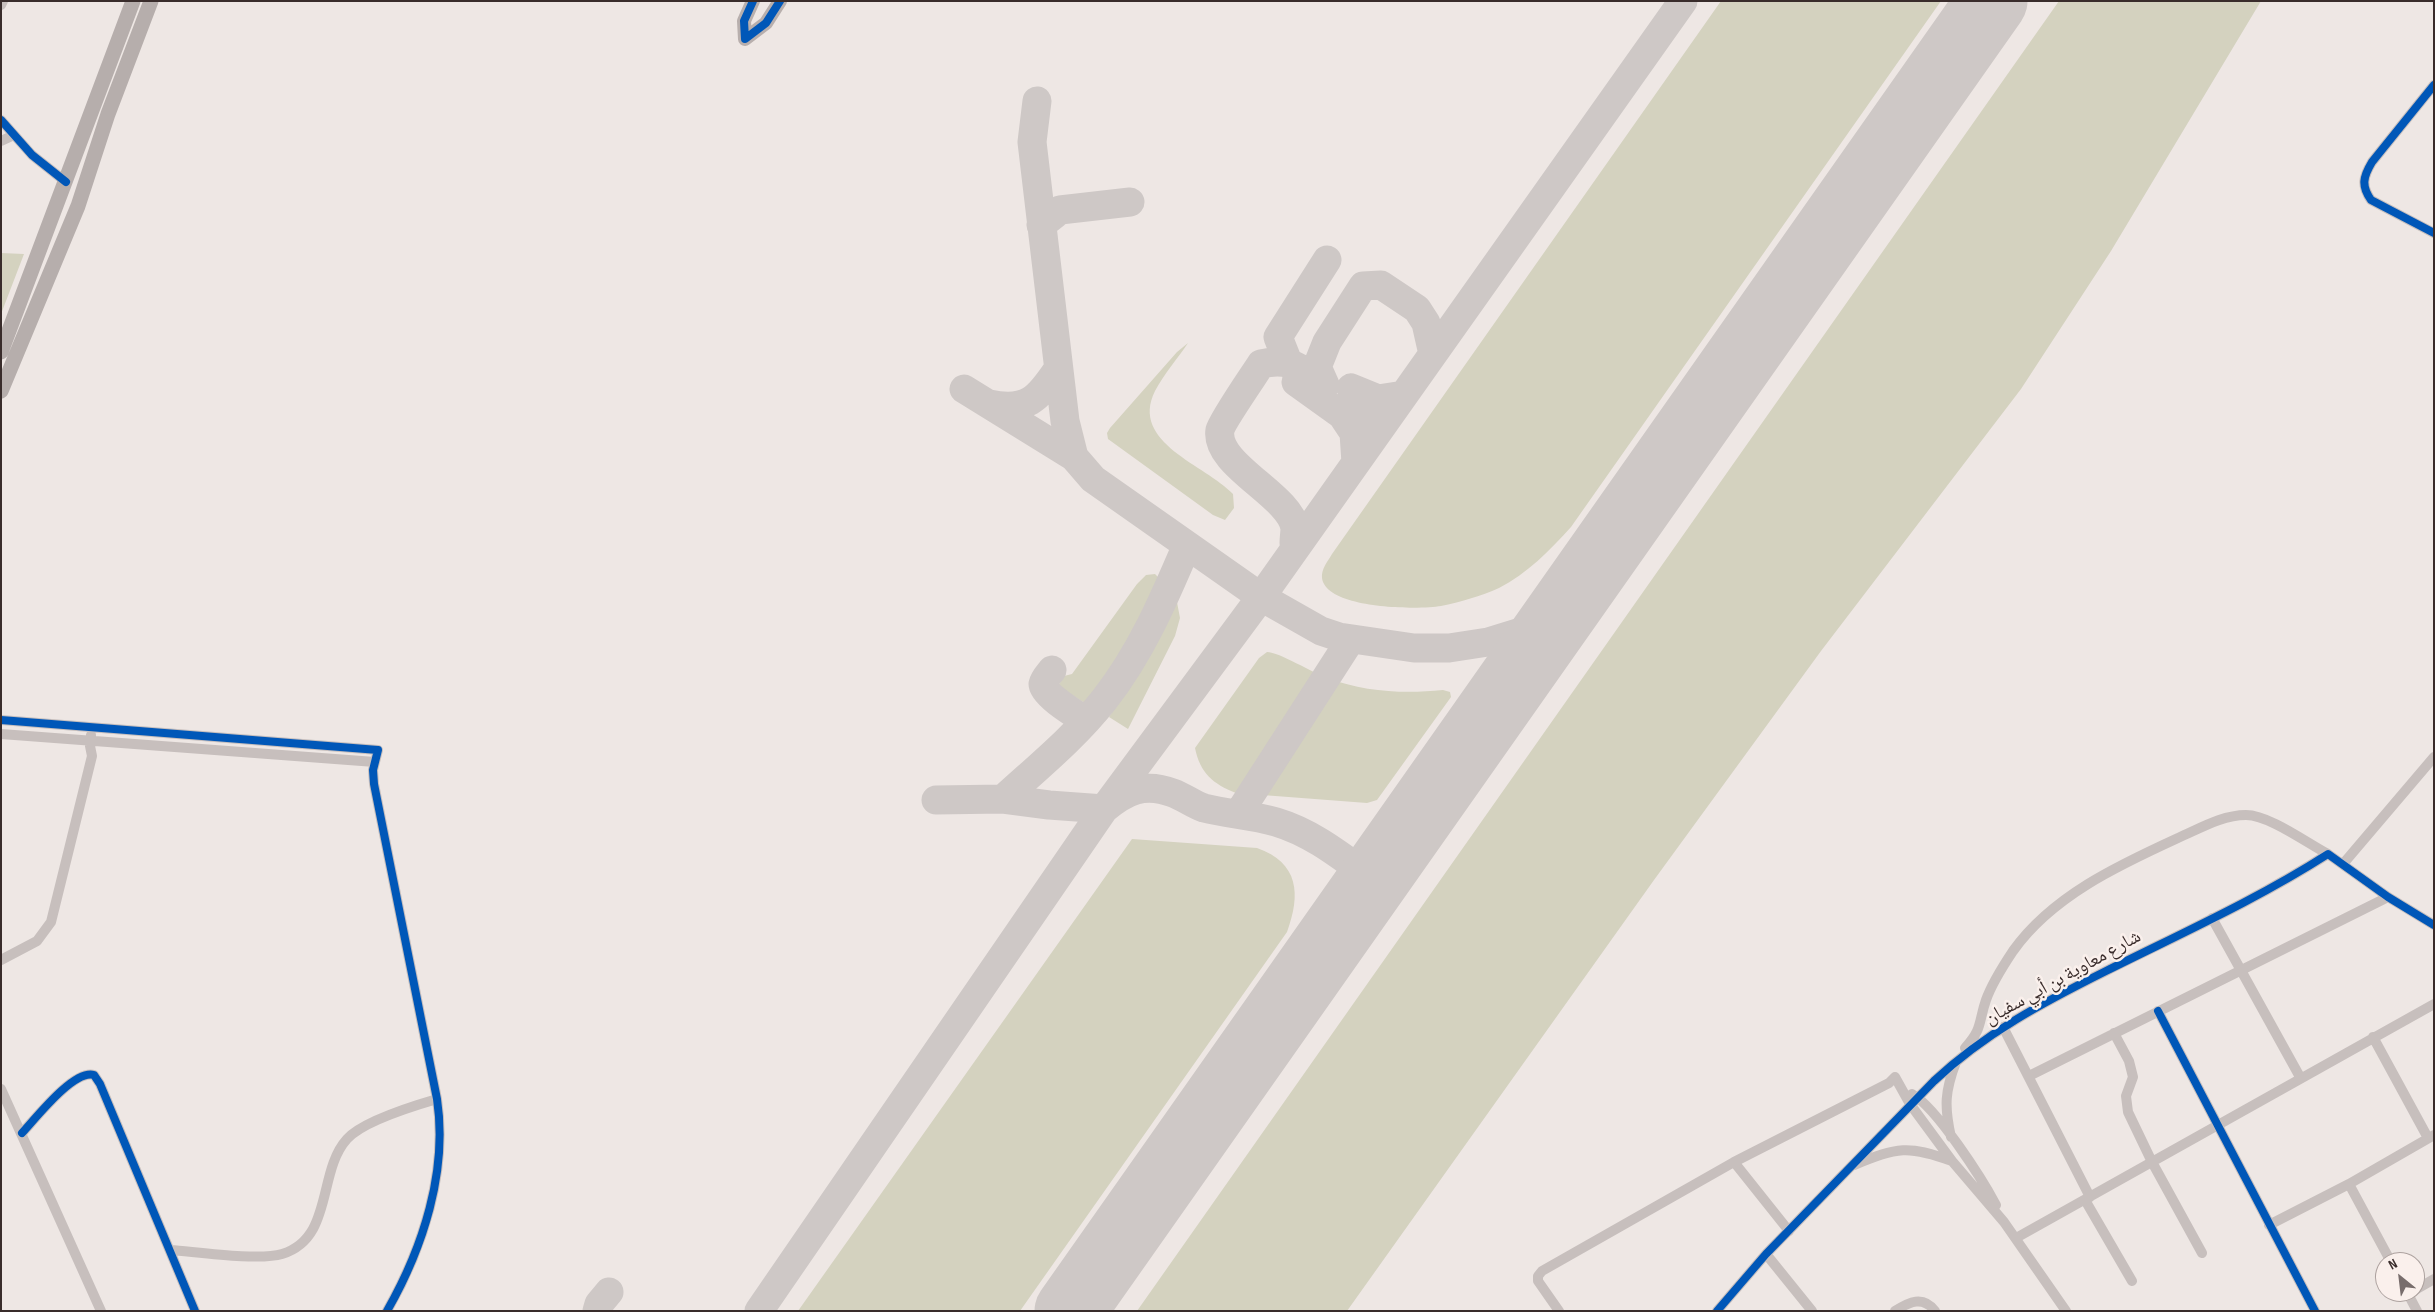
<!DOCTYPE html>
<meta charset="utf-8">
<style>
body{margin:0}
#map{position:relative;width:2435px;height:1312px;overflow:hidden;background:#eee7e4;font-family:"Sofia Sans Condensed",sans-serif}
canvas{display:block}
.frame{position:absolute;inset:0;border:2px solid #392c2b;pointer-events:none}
.north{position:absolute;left:2375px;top:1252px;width:50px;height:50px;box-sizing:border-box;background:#faf0ec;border:1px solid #ada29f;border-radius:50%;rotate:331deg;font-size:14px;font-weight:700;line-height:20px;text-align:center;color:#392c2b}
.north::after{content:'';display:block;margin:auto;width:18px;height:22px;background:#786d6c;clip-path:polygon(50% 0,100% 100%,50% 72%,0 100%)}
</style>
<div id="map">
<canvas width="2435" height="1312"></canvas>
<div class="frame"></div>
<div class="north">N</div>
</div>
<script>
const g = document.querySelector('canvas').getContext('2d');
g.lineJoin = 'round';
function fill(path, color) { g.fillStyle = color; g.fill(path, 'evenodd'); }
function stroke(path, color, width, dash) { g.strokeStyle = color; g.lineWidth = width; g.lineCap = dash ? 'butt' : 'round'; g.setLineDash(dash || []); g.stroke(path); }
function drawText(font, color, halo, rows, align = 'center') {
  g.font = font + ' "Sofia Sans Condensed","Noto Naskh Arabic",sans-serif'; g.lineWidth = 5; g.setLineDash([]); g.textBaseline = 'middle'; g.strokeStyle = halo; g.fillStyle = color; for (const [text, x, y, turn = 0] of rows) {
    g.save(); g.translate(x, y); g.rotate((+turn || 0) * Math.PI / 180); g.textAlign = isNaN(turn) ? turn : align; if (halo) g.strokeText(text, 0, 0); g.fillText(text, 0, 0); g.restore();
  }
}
fill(new Path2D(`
 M 1721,1 L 1941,1 L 1571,527 C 1550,550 1527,574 1499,588 C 1481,596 1460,602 1441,606 C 1417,610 1326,609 1322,578 C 1321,569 1328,561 1332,554 Z
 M 2059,1 L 2261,1 L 2111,251 L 2021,389 L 1821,651 L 1654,880 L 1347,1311 L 1137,1311 Z
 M 1,253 L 24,254 L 1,314 Z
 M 1188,343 C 1178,358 1164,374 1155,391 C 1129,443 1206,465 1233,494 L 1234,508 L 1225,520 L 1213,515 L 1108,439 L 1107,433 L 1110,428 L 1177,352 Z
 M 1155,574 L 1168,587 C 1169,617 1120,690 1097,711 L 1058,686 L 1064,676 L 1072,674 L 1137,584 L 1146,575 Z
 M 1176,597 L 1180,618 L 1175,636 L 1128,729 L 1109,717 L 1161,631 Z
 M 1267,652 C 1279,652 1313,673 1327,678 C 1365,692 1404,694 1443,690 L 1450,692 L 1451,697 L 1377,800 L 1367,803 L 1236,793 C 1213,784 1200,773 1195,748 L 1259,658 Z
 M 1132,839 L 1257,848 C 1299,863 1301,894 1287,932 L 1020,1311 L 798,1311 Z`), '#d4d2bf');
stroke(new Path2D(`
 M 1037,101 L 1032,142 L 1065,421 L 1074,457 L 1093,479 L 1261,597 L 1321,631 L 1339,637 L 1414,648 L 1449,648 L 1488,642 L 1556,621
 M 1041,225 L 1060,210 L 1130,202
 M 1288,362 L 1278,337 L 1327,260
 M 1296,382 L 1342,415 L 1354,433 L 1356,463
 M 964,389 L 1074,457
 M 989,404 C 1027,412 1038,399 1058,369
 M 1371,441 L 1367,409 L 1351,388 L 1378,399 L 1404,395
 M 1294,543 C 1294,538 1295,533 1295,528 C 1290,495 1214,465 1220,430 C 1222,421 1254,375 1261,364 C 1292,357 1300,369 1325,385 L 1317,367 L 1327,342 L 1363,286 L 1381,285 L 1417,309 L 1426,323 L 1433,354
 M 1052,670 C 1049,674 1044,679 1043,684 C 1043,695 1077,715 1086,721
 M 1003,799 C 1038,767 1075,737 1104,700 C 1141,653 1164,599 1187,545
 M 936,800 L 1003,799 L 1049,805 L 1104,809 C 1126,791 1144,782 1173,793 C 1184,797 1194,805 1204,808 C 1228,814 1252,815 1276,822 C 1313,833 1342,857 1374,880
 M 1239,813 L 1351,639
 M 597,1311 L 599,1304 L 609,1292
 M 759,1311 L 1104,809 L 1261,597 L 1683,1`), '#cec8c6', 29);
stroke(new Path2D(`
 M 1070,1311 L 1992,1`), '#cec8c6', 71);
stroke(new Path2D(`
 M 1,5 L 3,1
 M 2434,85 L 2372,162 C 2363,177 2361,186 2371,200 L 2434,233
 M 1,120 L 32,155 L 66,182
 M 1,141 L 14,135
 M 1,720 L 378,750 L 373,770 L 374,784 L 437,1099 C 448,1171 423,1248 387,1311
 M 1,734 L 375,762
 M 2343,864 L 2434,757
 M 2212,918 L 2300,1077
 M 1,960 L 37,941 L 51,922 L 92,756 L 90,746 L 91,735
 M 2158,1011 L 2315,1311
 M 2003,1027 L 2090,1197
 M 2114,1033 L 2129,1061 L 2133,1077 L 2126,1096 L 2128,1112 L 2152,1162 L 2202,1253
 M 2373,1037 L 2428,1138
 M 1965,1048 C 1983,1028 1978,1023 1986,1000 C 1992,983 2003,966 2013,951 C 2052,896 2119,865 2178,838 C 2199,829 2222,815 2246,815 C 2269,815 2307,843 2328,854
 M 2029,1076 L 2388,897
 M 1,1089 L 101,1311
 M 1912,1094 C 1937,1108 1982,1179 1996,1205
 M 22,1133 C 36,1118 74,1069 94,1075 L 100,1084 L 195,1311
 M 1951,1137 C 1944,1106 1945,1091 1956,1062
 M 1734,1162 L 1789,1231
 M 1854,1165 C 1898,1147 1908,1145 1952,1161
 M 2349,1184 L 2391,1262
 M 2085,1200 L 2132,1281
 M 2269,1225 L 2349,1184 L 2434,1135
 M 2016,1238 L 2434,1004
 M 171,1250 C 197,1252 259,1261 282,1254 C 334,1238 317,1172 347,1139 C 363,1121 413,1106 437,1099
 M 1766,1254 L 1812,1311
 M 2415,1290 L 2434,1279
 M 2407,1292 L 2417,1311
 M 1559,1311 L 1538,1281 L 1538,1276 L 1542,1271 L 1734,1162 L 1889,1083 L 1895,1077 L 1910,1104 L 1952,1161 L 2004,1222 L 2066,1311
 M 1717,1311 L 1766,1254 L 1934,1081 C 1985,1033 2044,1002 2106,971 C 2180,934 2258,899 2328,854 L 2388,897 L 2434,925
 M 1895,1311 C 1909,1302 1923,1295 1935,1311`), '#c7bfbd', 10);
stroke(new Path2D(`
 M 753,1 L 744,21 L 745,39 L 766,23 L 780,1`), '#b8afad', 14);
stroke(new Path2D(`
 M 1,352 L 133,1
 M 1,391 L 78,206 L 108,114 L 151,1`), '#b6aeac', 15);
stroke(new Path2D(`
 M 753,1 L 744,21 L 745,39 L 766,23 L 780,1
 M 2434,85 L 2372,162 C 2363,177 2361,186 2371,200 L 2434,233
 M 1,120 L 32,155 L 66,182
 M 1,720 L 378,750 L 373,770 L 374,784 L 437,1099 C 448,1171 423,1248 387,1311
 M 2158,1011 L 2315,1311
 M 22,1133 C 36,1118 74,1069 94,1075 L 100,1084 L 195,1311
 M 1717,1311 L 1766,1254 L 1934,1081 C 1985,1033 2044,1002 2106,971 C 2180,934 2258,899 2328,854 L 2388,897 L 2434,925`), '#0057b8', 8);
drawText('19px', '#392c2b', '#faf0ec', [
 ["شارع معاوية بن أبي سفيان",2063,978,-29]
]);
</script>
